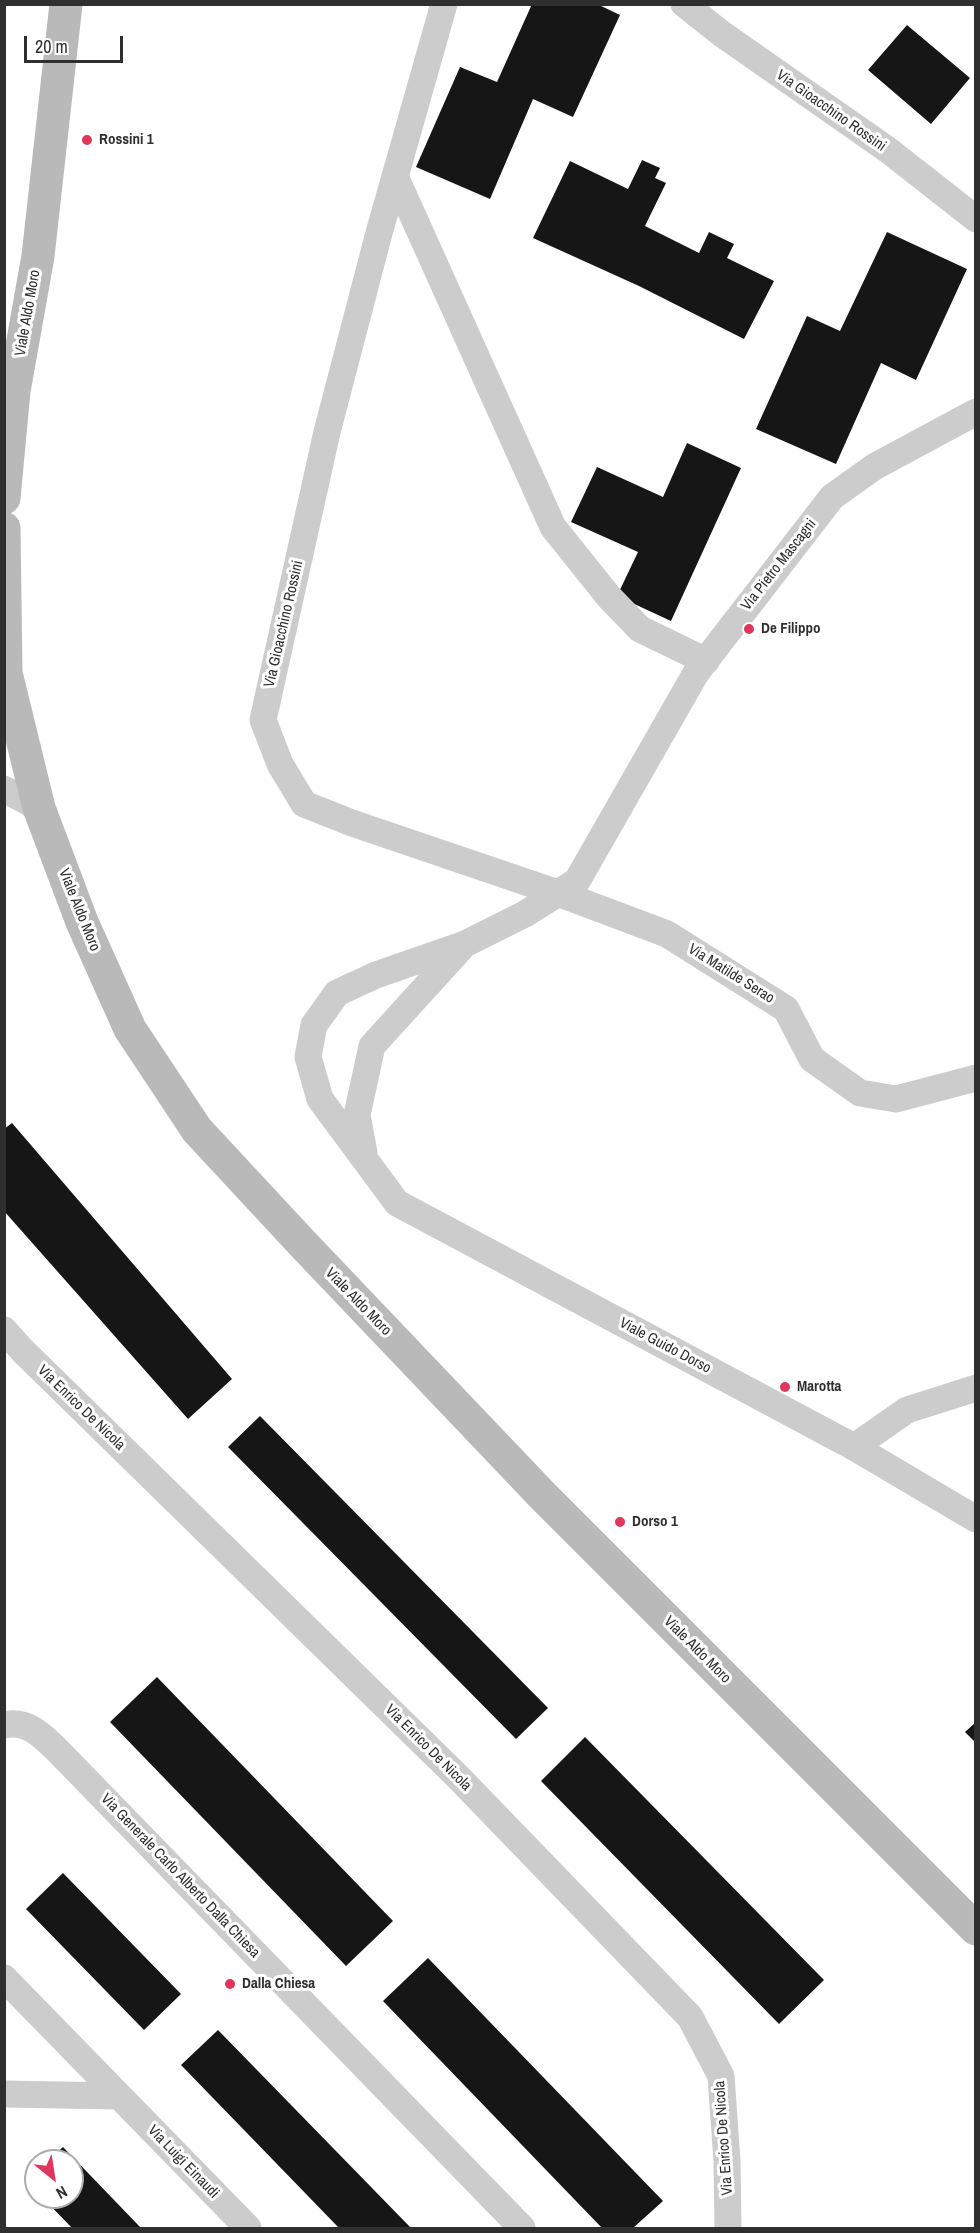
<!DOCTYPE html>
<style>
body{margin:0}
#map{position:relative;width:980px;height:2233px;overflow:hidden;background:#fff;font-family:"Archivo Narrow",sans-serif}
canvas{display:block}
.frame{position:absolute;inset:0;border:6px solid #2f2f2f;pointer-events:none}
.north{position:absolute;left:24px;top:2149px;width:60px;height:60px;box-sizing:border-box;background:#fff;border:2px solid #acacac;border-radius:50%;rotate:150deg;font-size:16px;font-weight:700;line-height:24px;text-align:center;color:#2f2f2f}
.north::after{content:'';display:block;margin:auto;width:21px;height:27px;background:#e1365c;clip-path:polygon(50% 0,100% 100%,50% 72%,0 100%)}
.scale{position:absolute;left:24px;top:36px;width:99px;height:27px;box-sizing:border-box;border:3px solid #2f2f2f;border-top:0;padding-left:8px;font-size:18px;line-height:21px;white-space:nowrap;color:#2f2f2f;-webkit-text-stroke:4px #fff;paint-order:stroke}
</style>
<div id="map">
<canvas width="980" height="2233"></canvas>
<div class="frame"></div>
<div class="north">N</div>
<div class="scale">20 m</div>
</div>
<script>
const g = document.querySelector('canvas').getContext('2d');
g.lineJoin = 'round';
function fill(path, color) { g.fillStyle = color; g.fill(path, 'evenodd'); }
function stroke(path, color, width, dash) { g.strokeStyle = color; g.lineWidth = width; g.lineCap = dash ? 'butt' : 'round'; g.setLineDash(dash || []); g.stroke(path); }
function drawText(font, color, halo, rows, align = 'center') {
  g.font = font + ' "Archivo Narrow",sans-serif'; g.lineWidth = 6; g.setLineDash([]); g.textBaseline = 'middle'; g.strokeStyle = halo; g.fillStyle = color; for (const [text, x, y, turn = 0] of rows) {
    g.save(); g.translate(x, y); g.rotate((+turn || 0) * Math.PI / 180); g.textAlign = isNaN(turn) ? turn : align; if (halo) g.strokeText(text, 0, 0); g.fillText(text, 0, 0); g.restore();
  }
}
fill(new Path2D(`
 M 532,4 L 597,4 L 620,15 L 573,117 L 533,99 L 490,199 L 416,167 L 460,67 L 497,82 Z
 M 907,25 L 970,78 L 931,124 L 868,70 Z
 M 642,160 L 660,168 L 655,178 L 666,183 L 645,226 L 699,253 L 709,232 L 734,244 L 727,258 L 774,281 L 744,339 L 639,286 L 533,238 L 570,161 L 628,189 Z
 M 887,232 L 967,269 L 916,380 L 881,363 L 836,464 L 756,429 L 807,316 L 840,331 Z
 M 687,443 L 741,468 L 671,621 L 617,596 L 638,552 L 571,522 L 597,467 L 663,497 Z
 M 12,1123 L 232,1379 L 188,1419 L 4,1211 L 4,1129 Z
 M 260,1416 L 548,1708 L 516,1739 L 228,1447 Z
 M 157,1677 L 393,1921 L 346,1966 L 110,1722 Z
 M 976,1722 L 976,1743 L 965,1732 Z
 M 585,1737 L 824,1980 L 779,2024 L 541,1781 Z
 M 63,1873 L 181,1994 L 144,2030 L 26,1909 Z
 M 428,1958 L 663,2201 L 633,2228 L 602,2228 L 383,2001 Z
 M 218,2030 L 411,2228 L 339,2228 L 181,2065 Z
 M 63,2147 L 141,2228 L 72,2228 L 42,2197 L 72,2197 L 72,2161 L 48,2161 Z
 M 36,2172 L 36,2191 L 27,2181 Z`), '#161616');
stroke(new Path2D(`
 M 444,4 L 379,233 L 327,432 L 263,720 L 280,764 L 304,804 L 352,823 L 558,893 L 667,934 L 786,1009 L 812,1059 L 860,1093 L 896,1099 L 976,1078
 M 684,4 L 722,34 L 888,150 L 976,219
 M 395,176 L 553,527 L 609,597 L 640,629 L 706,661
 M 976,412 L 874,467 L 832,497 L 696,673 L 577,881 L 525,914 L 465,944 L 376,975 L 337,993 L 314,1025 L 308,1057 L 320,1099 L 397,1203 L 854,1447 L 976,1519
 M 4,789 L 39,808
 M 364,1153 L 357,1115 L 372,1046 L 462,947
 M 4,1330 L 23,1351 L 458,1777 L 690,2017 L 721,2076 L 727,2161 L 728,2228
 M 854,1447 L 907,1410 L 976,1388
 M 4,1725 C 28,1719 45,1738 60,1753 L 522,2228
 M 4,1978 L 248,2228
 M 4,2094 L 118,2096`), '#ccc', 27);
stroke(new Path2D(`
 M 4,498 L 14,391 L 38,256 L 66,4
 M 4,528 L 6,673 L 39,808 L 82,922 L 130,1029 L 197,1130 L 302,1243 L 543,1496 L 976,1929`), '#b9b9b9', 33);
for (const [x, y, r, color] of [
 [87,140,6,"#e1365c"],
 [749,629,6,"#e1365c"],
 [785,1387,6,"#e1365c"],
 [620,1522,6,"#e1365c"],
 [230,1984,6,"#e1365c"]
]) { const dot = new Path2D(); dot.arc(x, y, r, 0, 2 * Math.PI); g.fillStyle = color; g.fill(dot); stroke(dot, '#fff', 2); }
drawText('15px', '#2f2f2f', '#fff', [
 ["Via Gioacchino Rossini",831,111,35],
 ["Viale Aldo Moro",28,313,-80],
 ["Via Pietro Mascagni",779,565,-52],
 ["Via Gioacchino Rossini",284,624,-77],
 ["Viale Aldo Moro",79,910,68],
 ["Via Matilde Serao",731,974,32],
 ["Viale Aldo Moro",358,1302,46],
 ["Viale Guido Dorso",665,1346,28],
 ["Via Enrico De Nicola",81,1408,44],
 ["Viale Aldo Moro",697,1650,45],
 ["Via Enrico De Nicola",428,1748,45],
 ["Via Generale Carlo Alberto Dalla Chiesa",180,1876,46],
 ["Via Enrico De Nicola",724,2138,-94],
 ["Via Luigi Einaudi",183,2162,46]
]);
drawText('bold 15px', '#2f2f2f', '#fff', [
 ["Rossini 1",99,140],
 ["De Filippo",761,629],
 ["Marotta",797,1387],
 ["Dorso 1",632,1522],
 ["Dalla Chiesa",242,1984]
], 'left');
</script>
